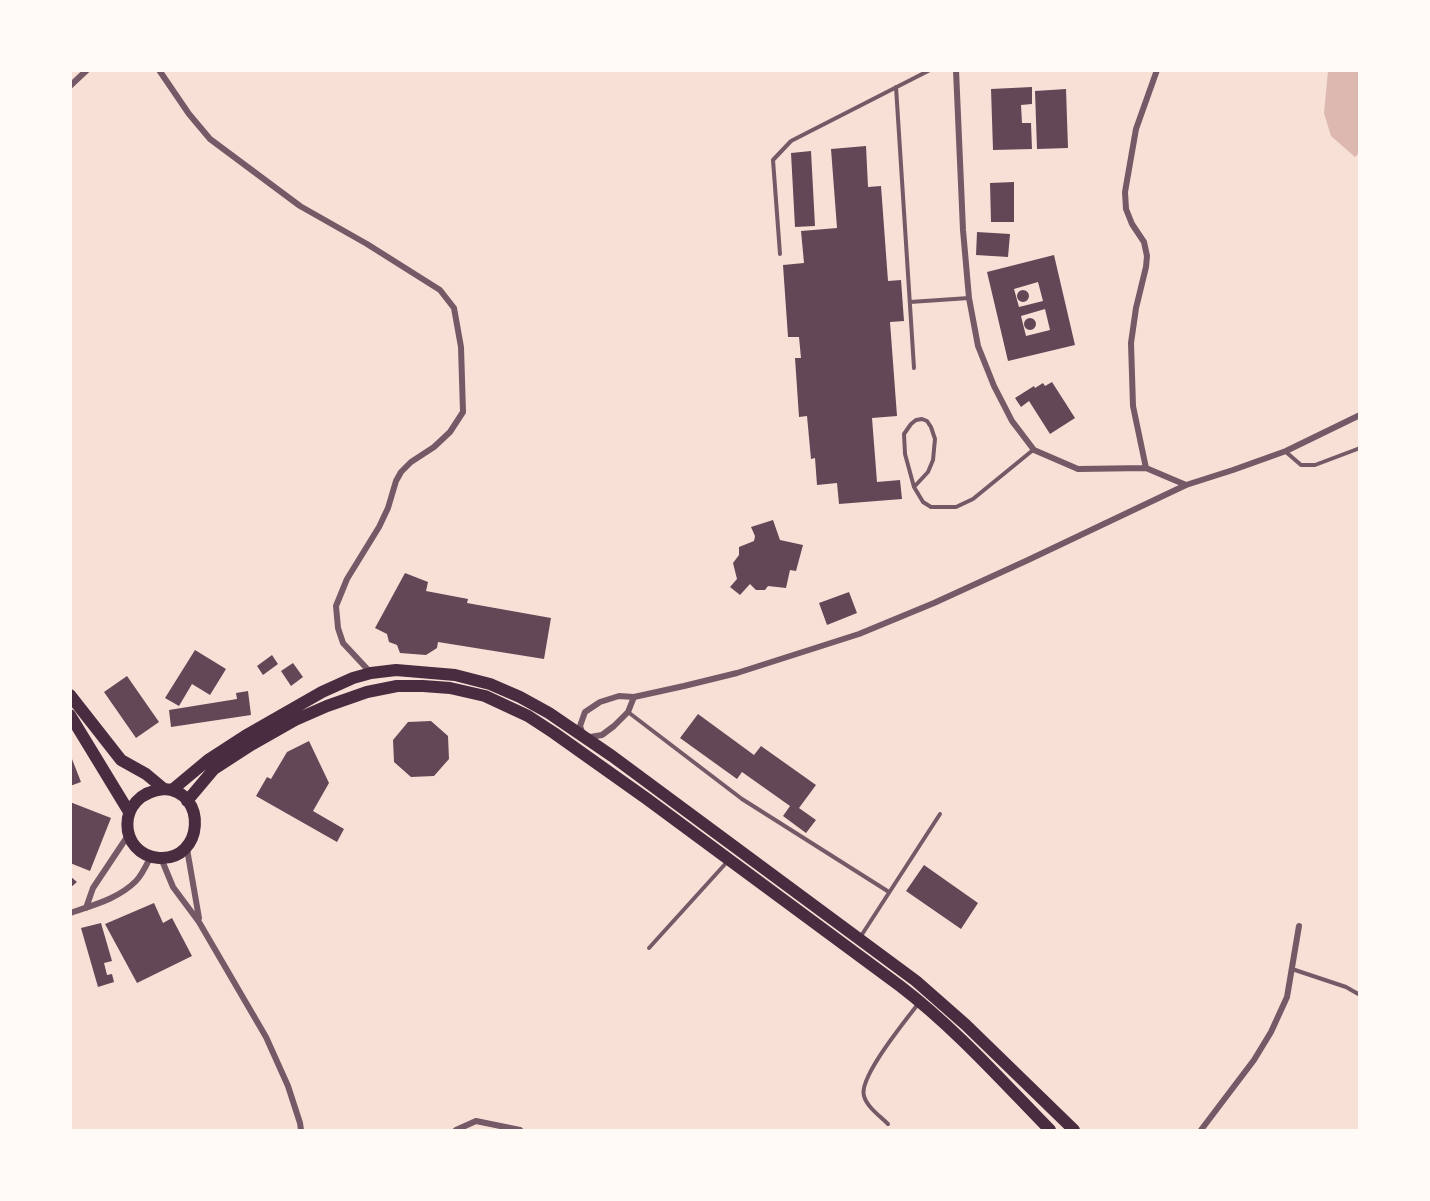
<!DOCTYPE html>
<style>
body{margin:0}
#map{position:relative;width:1430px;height:1201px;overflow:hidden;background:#f7e1d7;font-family:Raleway,sans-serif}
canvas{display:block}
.frame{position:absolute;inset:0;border:72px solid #fffaf5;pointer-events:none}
</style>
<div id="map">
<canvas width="1430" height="1201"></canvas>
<div class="frame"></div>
</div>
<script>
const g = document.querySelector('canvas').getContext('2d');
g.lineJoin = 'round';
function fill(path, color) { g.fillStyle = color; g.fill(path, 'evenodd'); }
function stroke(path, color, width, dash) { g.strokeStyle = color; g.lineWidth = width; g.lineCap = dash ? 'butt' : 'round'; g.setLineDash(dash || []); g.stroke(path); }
fill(new Path2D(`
 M 1328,71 L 1359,71 L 1359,153 L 1355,157 L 1331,136 L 1324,113 Z`), '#dcb8b0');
fill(new Path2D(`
 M 1032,87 L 1032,104 L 1021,105 L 1022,123 L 1031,123 L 1032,149 L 993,150 L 991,89 Z
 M 1066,89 L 1068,148 L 1037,149 L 1035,91 Z
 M 866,146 L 868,187 L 881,186 L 888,281 L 901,280 L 904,321 L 890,322 L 897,416 L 872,418 L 877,482 L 900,480 L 902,499 L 839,504 L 837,483 L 817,485 L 815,458 L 811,459 L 807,416 L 799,417 L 795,358 L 801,358 L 799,337 L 788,337 L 783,265 L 804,263 L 801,231 L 837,228 L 831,149 Z
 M 811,151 L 815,226 L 795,227 L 791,153 Z
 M 1014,182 L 1014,222 L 991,222 L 990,183 Z
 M 977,232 L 1010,234 L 1008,257 L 976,255 Z
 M 1054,255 L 1075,345 L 1008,361 L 987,272 ZM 1038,282 L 1043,301 L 1019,307 L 1014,289 ZM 1045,309 L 1050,330 L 1026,336 L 1021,316 Z
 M1017 296a6 6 0 1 1 12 0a6 6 0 1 1-12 0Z
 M1024 324a6 6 0 1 1 12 0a6 6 0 1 1-12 0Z
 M 1052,382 L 1075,418 L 1050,434 L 1029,401 L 1021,407 L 1015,398 L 1034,386 L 1035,388 L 1043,383 L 1045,386 Z
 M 773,520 L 780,540 L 803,545 L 796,571 L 790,570 L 786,588 L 768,586 L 765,590 L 756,590 L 750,584 L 740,595 L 730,587 L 737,579 L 733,563 L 739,555 L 739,547 L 754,541 L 755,536 L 751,527 Z
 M 405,573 L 428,582 L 426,591 L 468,599 L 467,603 L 551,618 L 544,659 L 438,642 L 437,648 L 426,655 L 400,653 L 397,645 L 389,642 L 387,634 L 375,628 Z
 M 849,592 L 857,613 L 827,625 L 819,603 Z
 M 195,650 L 226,669 L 210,695 L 192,684 L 179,706 L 165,698 Z
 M 272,655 L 278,664 L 263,675 L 257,666 Z
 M 293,663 L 303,677 L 291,686 L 281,671 Z
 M 127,676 L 159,722 L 136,738 L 104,692 Z
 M 248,691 L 251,715 L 171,727 L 169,710 L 237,699 L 236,693 Z
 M 698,714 L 754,755 L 761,746 L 816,785 L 799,808 L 816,820 L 806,833 L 783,816 L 790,806 L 742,772 L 737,779 L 680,738 Z
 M 431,721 L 448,736 L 449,759 L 434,776 L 411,777 L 394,762 L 393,740 L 408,722 Z
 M 309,741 L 329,783 L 313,811 L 344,829 L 337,842 L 256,796 L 267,777 L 271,779 L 287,752 Z
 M 70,754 L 81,782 L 70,786 Z
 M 70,802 L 111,818 L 90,871 L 70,863 Z
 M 924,865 L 978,903 L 961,929 L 906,891 Z
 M 70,876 L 77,882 L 70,888 Z
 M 154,903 L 163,923 L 172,918 L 192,956 L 137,983 L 105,924 Z
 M 101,923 L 112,961 L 104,963 L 107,975 L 112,974 L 114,982 L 98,987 L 81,928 Z`), '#644757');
stroke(new Path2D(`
 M 896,87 L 914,368
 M 780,254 L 773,160 L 791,141 L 930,70
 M 910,302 L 969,298
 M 1286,452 L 1301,465 L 1315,465 L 1360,448
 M 914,487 L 928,472 L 933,460 L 935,439 L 931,427 L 927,421 L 922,419 L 916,420 L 911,424 L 904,434 L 905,454 L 914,487 L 923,502 L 931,507 L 956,507 L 973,499 L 1033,450
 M 628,712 L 742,799 L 889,892
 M 861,936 L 940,814
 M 649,948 L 727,862
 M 1292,969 L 1346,987 L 1360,995
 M 888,1124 C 880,1116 867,1107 864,1096 C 858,1078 906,1020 918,1004`), '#755966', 4);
stroke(new Path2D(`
 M 159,70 L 189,114 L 210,139 L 300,206 L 367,244 L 440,290 L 454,308 L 461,347 L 463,412 L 450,432 L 434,447 L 411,462 L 401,472 L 396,481 L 388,508 L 379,527 L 347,579 L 336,606 L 338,628 L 343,643 L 371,673
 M 956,70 L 963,230 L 969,298 L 978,346 L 994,386 L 1012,421 L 1034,450 L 1078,469 L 1146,468 L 1186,485
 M 70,86 L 87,70
 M 1146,468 L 1133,406 L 1131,343 L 1136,308 L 1146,267 L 1147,256 L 1144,242 L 1132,224 L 1126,209 L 1125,192 L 1136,129 L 1157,70
 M 634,697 L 628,712 L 614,726 L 602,735 L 584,738 L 580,726 L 585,712 L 600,702 L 619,696 L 634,697 L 684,686 L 737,673 L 859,634 L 934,603 L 1028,560 L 1186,485 L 1233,470 L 1286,451 L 1360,415
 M 187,849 L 199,918
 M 161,858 L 173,887 L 199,922 L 266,1037 L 288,1086 L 300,1123 L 301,1130
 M 86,908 L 93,888 L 129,834
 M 70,913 C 93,905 118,899 136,881 C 142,875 147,864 151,856
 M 456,1130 L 476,1121 L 520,1130
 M 1201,1130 L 1254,1060 L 1271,1032 L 1287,997 L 1299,926`), '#755966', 6);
stroke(new Path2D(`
 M 70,695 L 121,760 L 146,774 L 164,789
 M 70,715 L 129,812
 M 164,789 C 208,791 204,861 159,858 C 118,855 114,794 164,789 Z
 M 172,790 L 208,760 L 245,736 L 322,692 L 353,678 L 371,673 L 396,670 L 455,675 L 490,684 L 520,697 L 549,713 L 612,756 L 916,981 L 966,1025 L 1074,1130
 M 187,801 L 214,769 L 251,745 L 295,720 L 327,706 L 367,692 L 397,686 L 423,686 L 450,688 L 485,696 L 528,716 L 554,733 L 647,799 L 900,986 C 955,1028 1002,1081 1050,1130`), '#4a2c40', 12);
</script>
